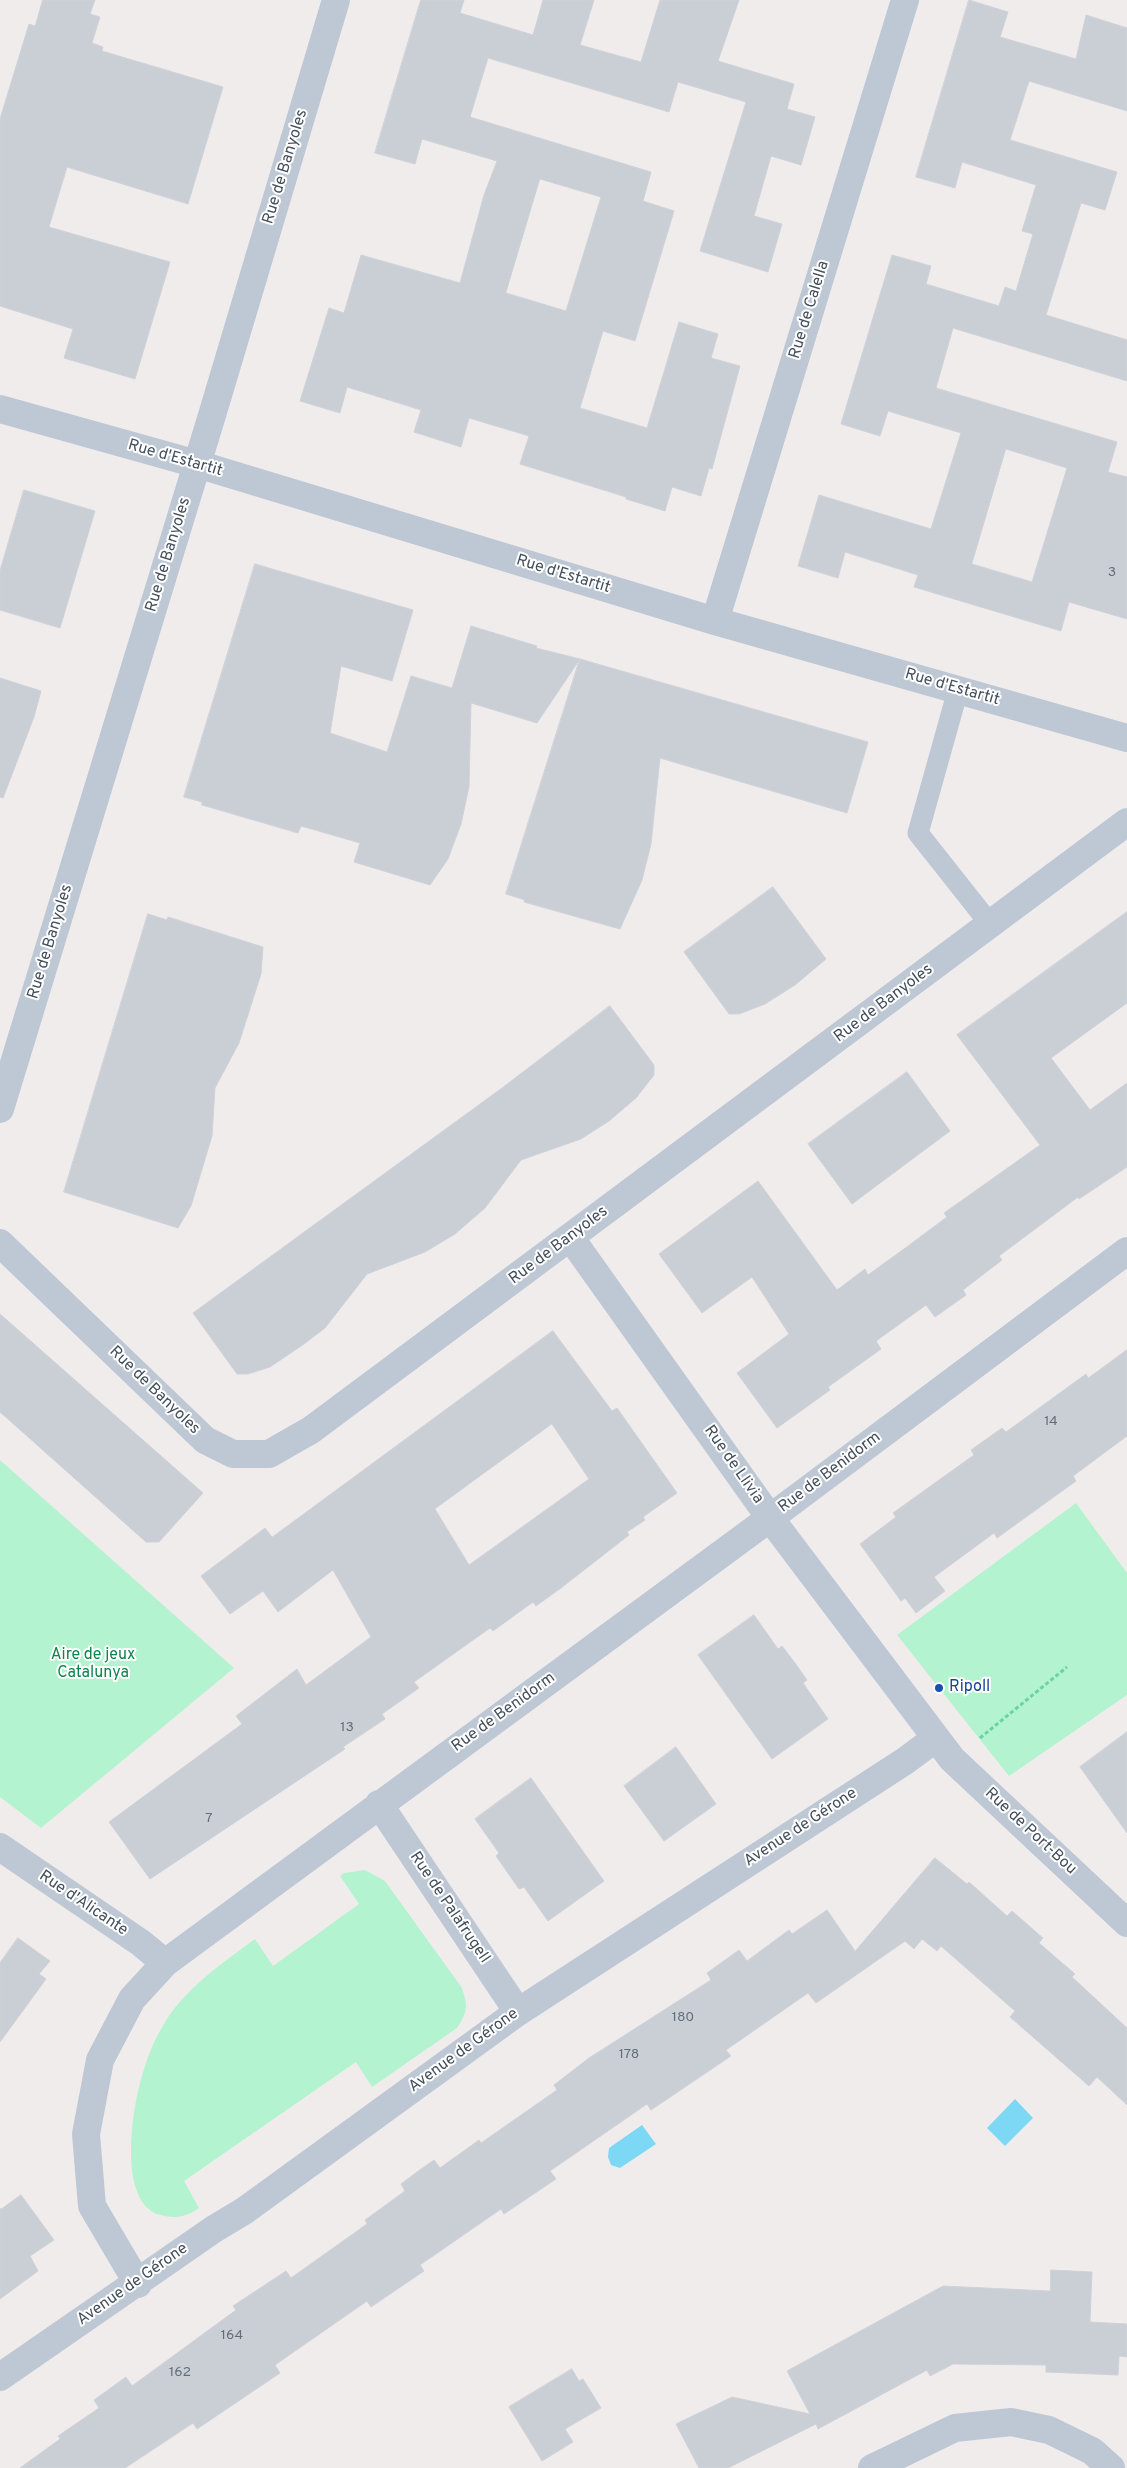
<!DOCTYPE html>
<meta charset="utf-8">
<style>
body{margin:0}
canvas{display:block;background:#f0ecec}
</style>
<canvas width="1127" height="2468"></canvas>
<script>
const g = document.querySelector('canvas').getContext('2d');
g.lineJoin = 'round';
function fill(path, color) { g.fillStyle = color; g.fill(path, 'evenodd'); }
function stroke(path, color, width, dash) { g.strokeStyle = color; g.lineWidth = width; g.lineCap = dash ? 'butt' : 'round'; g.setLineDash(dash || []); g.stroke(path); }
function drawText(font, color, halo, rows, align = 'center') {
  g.font = font + ' Overpass,sans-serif'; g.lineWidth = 4; g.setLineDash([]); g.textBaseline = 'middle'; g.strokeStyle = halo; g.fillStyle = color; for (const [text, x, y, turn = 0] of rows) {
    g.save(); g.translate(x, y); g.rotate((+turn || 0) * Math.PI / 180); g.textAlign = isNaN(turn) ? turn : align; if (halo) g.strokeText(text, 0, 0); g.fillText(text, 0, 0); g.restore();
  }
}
fill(new Path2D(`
 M 0,1460 L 234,1668 L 41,1828 L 0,1797 Z
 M 1076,1503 L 1127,1573 L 1127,1695 L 1009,1776 L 897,1635 Z
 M 365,1870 L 385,1881 L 462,1988 C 468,2007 468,2011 457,2028 L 372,2087 L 356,2062 L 184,2181 L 199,2208 C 186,2217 176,2219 160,2215 C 117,2203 132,2108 142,2076 C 147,2058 154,2040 164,2024 C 184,1989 224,1962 255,1939 L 273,1966 L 359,1904 L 340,1876 L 344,1873 Z`), '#b4f3cf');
fill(new Path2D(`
 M 1015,2099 L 1033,2118 L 1005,2146 L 987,2128 Z
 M 642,2125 L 656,2144 L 620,2168 L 611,2165 L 608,2157 L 609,2148 Z`), '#7dd8f5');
const building = new Path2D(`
 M 43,0 L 95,0 L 90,14 L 100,17 L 92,43 L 103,47 L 102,51 L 223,87 L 188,204 L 67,167 L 49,227 L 170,262 L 135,379 L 64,358 L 73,329 L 0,306 L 0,119 L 29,24 L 35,26 Z
 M 421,0 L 464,0 L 460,13 L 533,35 L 543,0 L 594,0 L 580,45 L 641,62 L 660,0 L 739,0 L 718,61 L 794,84 L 787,109 L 815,117 L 801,165 L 771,156 L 754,216 L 782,224 L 768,272 L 700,251 L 746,102 L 678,82 L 669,112 L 488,58 L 470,117 L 651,172 L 643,201 L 674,211 L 635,341 L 603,331 L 580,408 L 647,428 L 679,322 L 718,334 L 711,358 L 740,366 L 712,469 L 709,468 L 701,496 L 672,487 L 665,511 L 626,499 L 626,497 L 520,464 L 529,436 L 469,418 L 461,447 L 414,432 L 421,410 L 347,387 L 340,413 L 300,401 L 329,308 L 344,313 L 361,255 L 460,283 L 484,195 L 497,161 L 422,139 L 415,164 L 375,153 ZM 540,179 L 601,197 L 566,311 L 506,293 Z
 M 969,0 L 1008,12 L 1000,37 L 1076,59 L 1086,15 L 1127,28 L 1127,111 L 1029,81 L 1010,140 L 1117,172 L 1105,210 L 1081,203 L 1046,315 L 1127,340 L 1127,381 L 953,328 L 936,388 L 1117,442 L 1108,472 L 1127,477 L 1127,619 L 1069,602 L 1061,631 L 914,587 L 918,575 L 845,552 L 838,578 L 798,566 L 819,495 L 931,529 L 961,433 L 888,411 L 880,436 L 841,424 L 892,255 L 931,266 L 926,284 L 999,306 L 1005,287 L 1016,291 L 1033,234 L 1022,231 L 1036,185 L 962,162 L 955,188 L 916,177 ZM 1006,449 L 1067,468 L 1032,582 L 972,564 Z
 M 24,490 L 95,511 L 60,628 L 0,610 L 0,571 Z
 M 255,564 L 413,610 L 392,681 L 341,666 L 330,733 L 387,752 L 411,676 L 452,688 L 471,626 L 537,646 L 536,648 L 580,659 L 537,723 L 471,703 L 469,787 L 461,824 L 448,859 L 430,885 L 354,862 L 360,843 L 301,826 L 298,833 L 202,805 L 202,802 L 184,797 Z
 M 580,659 L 868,742 L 847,813 L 660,758 L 651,844 L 642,880 L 620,929 L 524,902 L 525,900 L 506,894 Z
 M 0,678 L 41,691 L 34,717 L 3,798 L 0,797 Z
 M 773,887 L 826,959 L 795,985 L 765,1004 L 739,1014 L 729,1014 L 684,952 Z
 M 1127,912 L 1127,1003 L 1051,1058 L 1090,1110 L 1127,1083 L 1127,1167 L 1079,1199 L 1078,1197 L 999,1256 L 1002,1260 L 963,1290 L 966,1295 L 935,1317 L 926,1305 L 876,1341 L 881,1349 L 828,1387 L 830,1390 L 777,1428 L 737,1373 L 789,1334 L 752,1277 L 702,1313 L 659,1254 L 758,1181 L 837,1290 L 865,1269 L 868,1275 L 908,1246 L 947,1217 L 944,1213 L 1040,1145 L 957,1035 Z
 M 148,914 L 167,920 L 168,917 L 263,947 L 261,974 L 239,1043 L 215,1088 L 212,1136 L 191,1206 L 178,1228 L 64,1192 Z
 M 610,1006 L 654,1065 L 654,1075 L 636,1098 L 609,1121 L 581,1139 L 521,1160 L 485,1208 L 455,1234 L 425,1252 L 367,1274 L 325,1328 L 304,1344 L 270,1367 L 248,1374 L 237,1374 L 193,1313 L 502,1088 Z
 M 907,1072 L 950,1131 L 852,1204 L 808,1144 Z
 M 0,1314 L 203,1493 L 159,1542 L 146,1542 L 0,1412 Z
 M 553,1331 L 612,1411 L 617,1408 L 677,1493 L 643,1517 L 645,1520 L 627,1532 L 629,1535 L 561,1588 L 536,1606 L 533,1602 L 493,1631 L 490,1628 L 414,1682 L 419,1688 L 382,1714 L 385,1719 L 343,1747 L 345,1749 L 150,1879 L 109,1822 L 242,1724 L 236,1716 L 297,1669 L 306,1685 L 371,1637 L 333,1570 L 278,1612 L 263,1591 L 230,1614 L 201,1576 L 265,1528 L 272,1537 ZM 552,1424 L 589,1479 L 469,1565 L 435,1509 Z
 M 1127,1350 L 1127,1436 L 1073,1476 L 1076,1481 L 997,1538 L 994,1533 L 934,1577 L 945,1591 L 916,1613 L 905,1598 L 901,1601 L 860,1544 L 896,1517 L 893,1513 L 974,1455 L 971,1450 L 1002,1428 L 1006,1432 L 1086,1374 L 1088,1378 Z
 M 754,1615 L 778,1649 L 782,1646 L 795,1663 L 807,1680 L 803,1683 L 828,1719 L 772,1759 L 698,1655 Z
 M 1127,1732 L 1127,1833 L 1080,1767 Z
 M 676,1747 L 716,1804 L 664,1841 L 624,1786 Z
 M 531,1778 L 604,1881 L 548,1921 L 524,1887 L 519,1889 L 496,1856 L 499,1853 L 475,1819 Z
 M 935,1858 L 967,1884 L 969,1882 L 1007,1916 L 1012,1911 L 1043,1938 L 1039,1943 L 1075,1974 L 1072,1977 L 1127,2028 L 1127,2105 L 1097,2077 L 1089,2086 L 1010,2017 L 1015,2011 L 941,1946 L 937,1951 L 922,1939 L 914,1949 L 905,1941 L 816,2003 L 808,1993 L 726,2050 L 731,2056 L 651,2110 L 647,2104 L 550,2171 L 556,2179 L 504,2214 L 501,2209 L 420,2265 L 424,2271 L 371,2307 L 367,2301 L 275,2365 L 280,2373 L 197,2429 L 193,2423 L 125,2468 L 20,2468 L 60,2439 L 58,2436 L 99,2408 L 94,2400 L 126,2377 L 132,2386 L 236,2310 L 233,2306 L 286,2271 L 291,2278 L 367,2224 L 365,2220 L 405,2191 L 401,2184 L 417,2172 L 434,2160 L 440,2168 L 479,2140 L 481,2143 L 557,2090 L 554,2085 L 589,2058 L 711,1980 L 707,1973 L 739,1950 L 747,1961 L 789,1930 L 792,1934 L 827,1910 L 855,1951 Z
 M 18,1938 L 50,1961 L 39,1974 L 46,1979 L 0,2042 L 0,1963 Z
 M 21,2195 L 54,2240 L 30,2256 L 38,2271 L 0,2299 L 0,2208 L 1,2209 Z
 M 1051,2270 L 1092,2272 L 1090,2322 L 1127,2324 L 1127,2357 L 1119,2356 L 1118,2375 L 1046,2372 L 1046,2365 L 953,2364 L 930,2376 L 927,2370 L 818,2429 L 816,2424 L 728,2468 L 699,2468 L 676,2424 L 732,2397 L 810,2414 L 787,2371 L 943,2286 L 1050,2291 Z
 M 572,2369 L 579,2381 L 583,2379 L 601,2408 L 565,2429 L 573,2442 L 542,2461 L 509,2407 Z`);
fill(building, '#caced5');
stroke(building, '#cfd2d9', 1);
stroke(new Path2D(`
 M 980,1738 L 1067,1667`), '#69d4a3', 3, [4, 2.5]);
stroke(new Path2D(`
 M 958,690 L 918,833 L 990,924`), '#bec8d4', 21);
stroke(new Path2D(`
 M 0,409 L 197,464 L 715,621 L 1127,738
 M 715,621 L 905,0
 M 0,1109 L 213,412 L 336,0
 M 570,1237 L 770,1518 L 952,1759 L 1127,1923
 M 0,1243 L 205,1440 L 233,1454 L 269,1454 L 311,1430 L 1127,822
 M 379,1804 L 518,2012
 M 0,1847 L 141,1943 L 165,1963
 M 138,2284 L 92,2206 L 86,2134 L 100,2060 L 132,1999 L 165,1963 L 770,1518 L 1127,1251
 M 0,2377 L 214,2229 L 244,2211 L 518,2012 L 905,1761 L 936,1738
 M 872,2468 L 955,2428 L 1011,2422 L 1049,2430 L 1092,2451 L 1111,2468`), '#bec8d4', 28);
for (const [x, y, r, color] of [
 [939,1688,5,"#1a4fb4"]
]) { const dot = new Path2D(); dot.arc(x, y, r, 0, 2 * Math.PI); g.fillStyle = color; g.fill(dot); stroke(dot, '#fff', 2); }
drawText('14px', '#656f7a', null, [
 ["3",1112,573],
 ["14",1051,1422],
 ["13",347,1728],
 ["7",209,1819],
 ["180",683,2018],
 ["178",629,2055],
 ["164",232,2336],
 ["162",180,2373]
]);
drawText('16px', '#434f5c', '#fff', [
 ["Rue de Banyoles",286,167,-73],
 ["Rue de Calella",810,310,-73],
 ["Rue d'Estartit",175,459,16],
 ["Rue de Banyoles",169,555,-73],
 ["Rue d'Estartit",563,575,17],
 ["Rue d'Estartit",952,688,16],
 ["Rue de Banyoles",51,942,-73],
 ["Rue de Banyoles",884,1004,-37],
 ["Rue de Banyoles",559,1246,-37],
 ["Rue de Banyoles",154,1391,44],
 ["Rue de Llivia",733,1465,55],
 ["Rue de Benidorm",830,1473,-37],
 ["Rue de Benidorm",504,1713,-36],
 ["Avenue de Gérone",801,1828,-33],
 ["Rue de Port-Bou",1030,1832,43],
 ["Rue d'Alicante",83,1904,34],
 ["Rue de Palafrugell",449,1908,56],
 ["Avenue de Gérone",464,2051,-36],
 ["Avenue de Gérone",133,2285,-35]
]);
drawText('16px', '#0d844c', '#fff', [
 ["Aire de jeux",93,1656],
 ["Catalunya",93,1674]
]);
drawText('16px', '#164399', '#fff', [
 ["Ripoll",949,1688]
], 'left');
</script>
